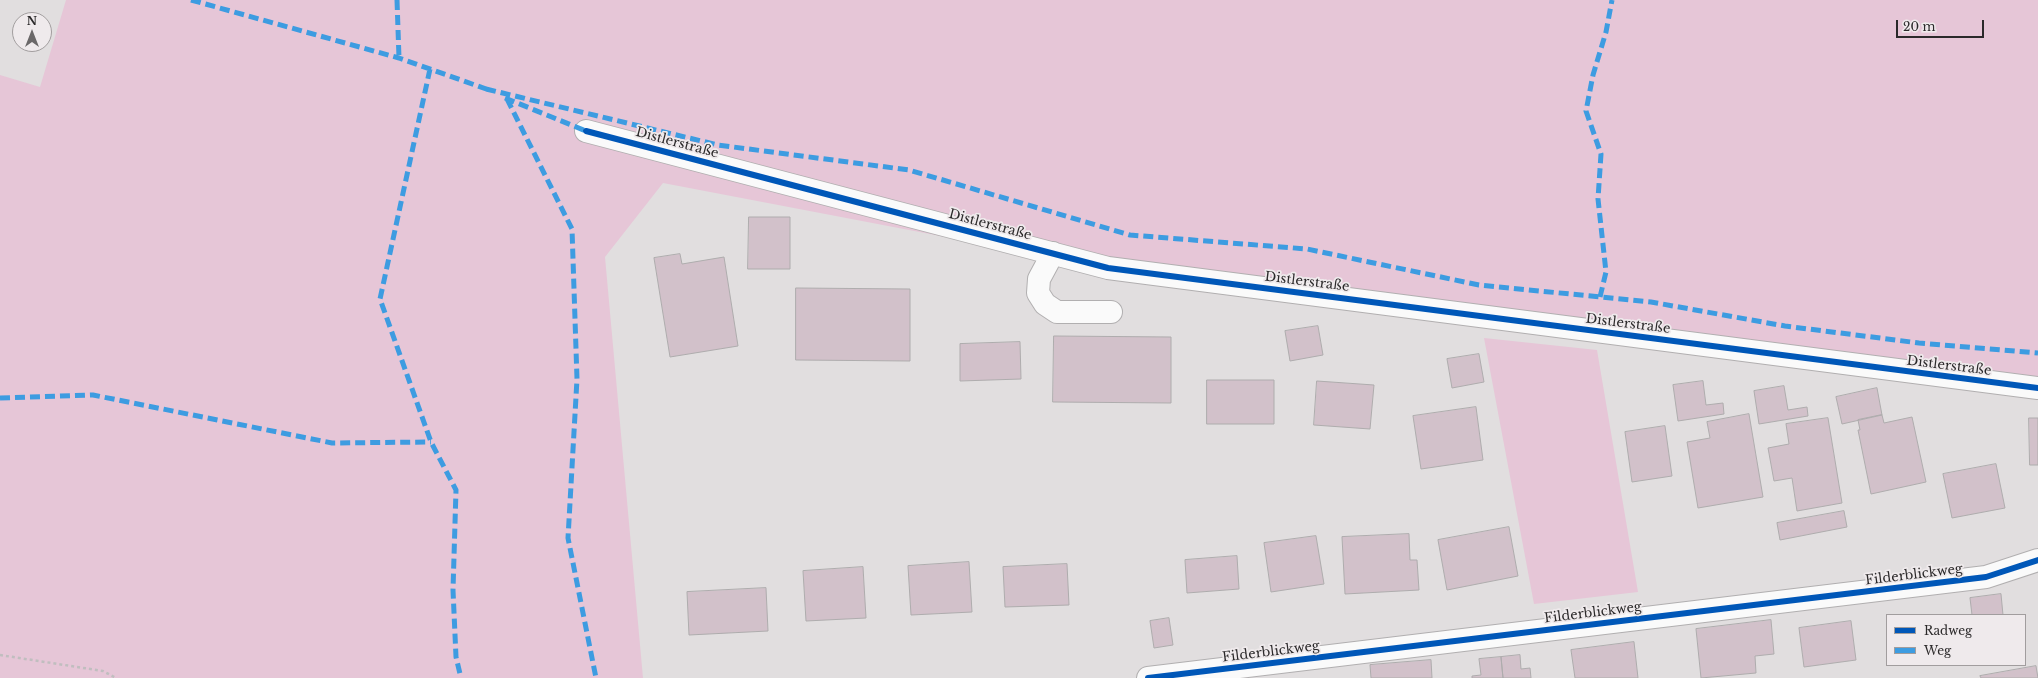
<!DOCTYPE html>
<meta charset="utf-8">
<style>
body{margin:0}
#map{position:relative;width:2038px;height:678px;overflow:hidden;background:#e1dedf;font-family:"Libre Baskerville",serif}
canvas{display:block}
.legend{position:absolute;left:1886px;top:614px;width:140px;height:52px;box-sizing:border-box;background:#efeaec;border:1px solid #a19d9e;margin:0;padding:5px 7px;list-style:none;font-size:12px;color:#2b292a}
.legend li{display:flex;align-items:center;gap:8px;height:20px}
.legend b{width:20px;border:1px solid #a19d9e}
.north{position:absolute;left:12px;top:12px;width:40px;height:40px;box-sizing:border-box;background:#efeaec;border:1px solid #a19d9e;border-radius:50%;rotate:0deg;font-size:11px;font-weight:700;line-height:16px;text-align:center;color:#2b292a}
.north::after{content:'';display:block;margin:auto;width:14px;height:18px;background:#6b6869;clip-path:polygon(50% 0,100% 100%,50% 72%,0 100%)}
.scale{position:absolute;left:1896px;top:20px;width:88px;height:18px;box-sizing:border-box;border:2px solid #2b292a;border-top:0;padding-left:5px;font-size:12px;line-height:14px;white-space:nowrap;color:#2b292a;-webkit-text-stroke:3px #efeaec;paint-order:stroke}
</style>
<div id="map">
<canvas width="2038" height="678"></canvas>
<ul class="legend">
<li><b style="height:5px;background:#0057b8"></b>Radweg</li>
<li><b style="height:5px;background:#3d9ce1"></b>Weg</li>
</ul>
<div class="north">N</div>
<div class="scale">20 m</div>
</div>
<script>
const g = document.querySelector('canvas').getContext('2d');
g.lineJoin = 'round';
function fill(path, color) { g.fillStyle = color; g.fill(path, 'evenodd'); }
function stroke(path, color, width, dash) { g.strokeStyle = color; g.lineWidth = width; g.lineCap = dash ? 'butt' : 'round'; g.setLineDash(dash || []); g.stroke(path); }
function drawText(font, color, halo, rows, align = 'center') {
  g.font = font + ' "Libre Baskerville",serif'; g.lineWidth = 3.5; g.setLineDash([]); g.textBaseline = 'middle'; g.strokeStyle = halo; g.fillStyle = color; for (const [text, x, y, turn = 0] of rows) {
    g.save(); g.translate(x, y); g.rotate((+turn || 0) * Math.PI / 180); g.textAlign = isNaN(turn) ? turn : align; if (halo) g.strokeText(text, 0, 0); g.fillText(text, 0, 0); g.restore();
  }
}
fill(new Path2D(`
 M 66,0 L 2038,0 L 2038,387 L 1108,268 L 663,183 L 605,257 L 643,678 L 0,678 L 0,75 L 40,87 Z
 M 1484,338 L 1597,350 L 1638,592 L 1534,604 Z`), '#e6c6d7');
const building = new Path2D(`
 M 749,217 L 790,217 L 790,269 L 748,269 Z
 M 680,254 L 682,264 L 724,257 L 738,346 L 670,357 L 654,258 Z
 M 796,288 L 910,289 L 910,361 L 796,360 Z
 M 1318,326 L 1323,355 L 1290,361 L 1285,331 Z
 M 1054,336 L 1171,337 L 1171,403 L 1053,402 Z
 M 1020,342 L 1021,379 L 960,381 L 960,344 Z
 M 1479,354 L 1484,382 L 1452,388 L 1447,359 Z
 M 1207,380 L 1274,380 L 1274,424 L 1207,424 Z
 M 1317,381 L 1374,385 L 1370,429 L 1314,425 Z
 M 1703,381 L 1706,405 L 1723,403 L 1724,414 L 1678,421 L 1673,385 Z
 M 1784,386 L 1788,410 L 1807,407 L 1808,416 L 1759,424 L 1754,391 Z
 M 1877,388 L 1882,415 L 1842,424 L 1836,397 Z
 M 1476,407 L 1483,460 L 1421,469 L 1413,416 Z
 M 1749,414 L 1763,497 L 1698,508 L 1687,442 L 1710,438 L 1707,422 Z
 M 1882,415 L 1884,423 L 1912,417 L 1926,482 L 1871,494 L 1858,430 L 1860,430 L 1858,420 Z
 M 1828,418 L 1842,503 L 1797,511 L 1792,478 L 1774,481 L 1768,448 L 1789,444 L 1786,424 Z
 M 2029,418 L 2038,418 L 2038,465 L 2030,465 Z
 M 1665,426 L 1672,476 L 1632,482 L 1625,432 Z
 M 1996,464 L 2005,508 L 1952,518 L 1943,474 Z
 M 1844,511 L 1847,527 L 1780,540 L 1777,523 Z
 M 1509,527 L 1518,576 L 1447,590 L 1438,540 Z
 M 1409,534 L 1410,560 L 1417,560 L 1419,590 L 1345,594 L 1342,537 Z
 M 1316,536 L 1324,584 L 1271,592 L 1264,543 Z
 M 1237,556 L 1239,589 L 1187,593 L 1185,560 Z
 M 969,562 L 972,612 L 911,615 L 908,566 Z
 M 1067,564 L 1069,605 L 1005,607 L 1003,567 Z
 M 863,567 L 866,618 L 806,621 L 803,571 Z
 M 766,588 L 768,631 L 689,635 L 687,592 Z
 M 2001,594 L 2003,615 L 1972,615 L 1970,598 Z
 M 1169,618 L 1173,645 L 1154,648 L 1150,621 Z
 M 1771,620 L 1774,654 L 1755,656 L 1756,673 L 1701,678 L 1696,629 Z
 M 1851,621 L 1856,660 L 1804,667 L 1799,628 Z
 M 1634,642 L 1638,678 L 1575,678 L 1571,650 Z
 M 1520,655 L 1521,669 L 1530,668 L 1531,678 L 1503,678 L 1501,657 Z
 M 1501,657 L 1503,678 L 1472,678 L 1472,676 L 1481,675 L 1479,659 Z
 M 1431,660 L 1432,678 L 1371,678 L 1370,665 Z
 M 2036,666 L 2038,678 L 1981,678 L 1980,676 Z`);
fill(building, '#d2c1ca');
stroke(building, '#aeacad', 1);
const minor = new Path2D(`
 M 586,131 L 1108,268 L 2038,388
 M 1053,253 L 1039,279 L 1038,293 L 1045,304 L 1057,312 L 1111,312
 M 1148,678 L 1986,577 L 2038,560`);
stroke(minor, '#b1afb0', 24);
stroke(new Path2D(`
 M 0,655 L 103,671 L 116,678`), '#c0bebf', 2.5, [3, 3]);
stroke(minor, '#fafafa', 22);
stroke(new Path2D(`
 M 191,0 L 399,58 L 489,90
 M 397,0 L 399,58
 M 430,69 L 380,299 L 431,442 L 456,490 L 453,590 L 456,657 L 461,678
 M 486,89 L 718,145 L 909,170 L 1130,235 L 1307,249 L 1479,285 L 1651,302 L 1785,326 L 1919,343 L 2038,353
 M 505,98 L 586,131
 M 507,99 L 572,229 L 577,379 L 568,538 L 596,678
 M 1600,297 L 1606,272 L 1598,199 L 1601,154 L 1586,111 L 1593,75 L 1606,32 L 1612,0
 M 0,398 L 93,395 L 332,443 L 431,442`), '#3d9ce1', 5, [10, 5]);
stroke(new Path2D(`
 M 586,131 L 1108,268 L 2038,388
 M 1148,678 L 1986,577 L 2038,560`), '#0057b8', 6);
drawText('13px', '#2b292a', '#efeaec', [
 ["Distlerstraße",677,143,15],
 ["Distlerstraße",990,225,15],
 ["Distlerstraße",1307,282,7],
 ["Distlerstraße",1628,324,7],
 ["Distlerstraße",1949,366,7],
 ["Filderblickweg",1914,575,-7],
 ["Filderblickweg",1593,613,-7],
 ["Filderblickweg",1271,652,-7]
]);
</script>
